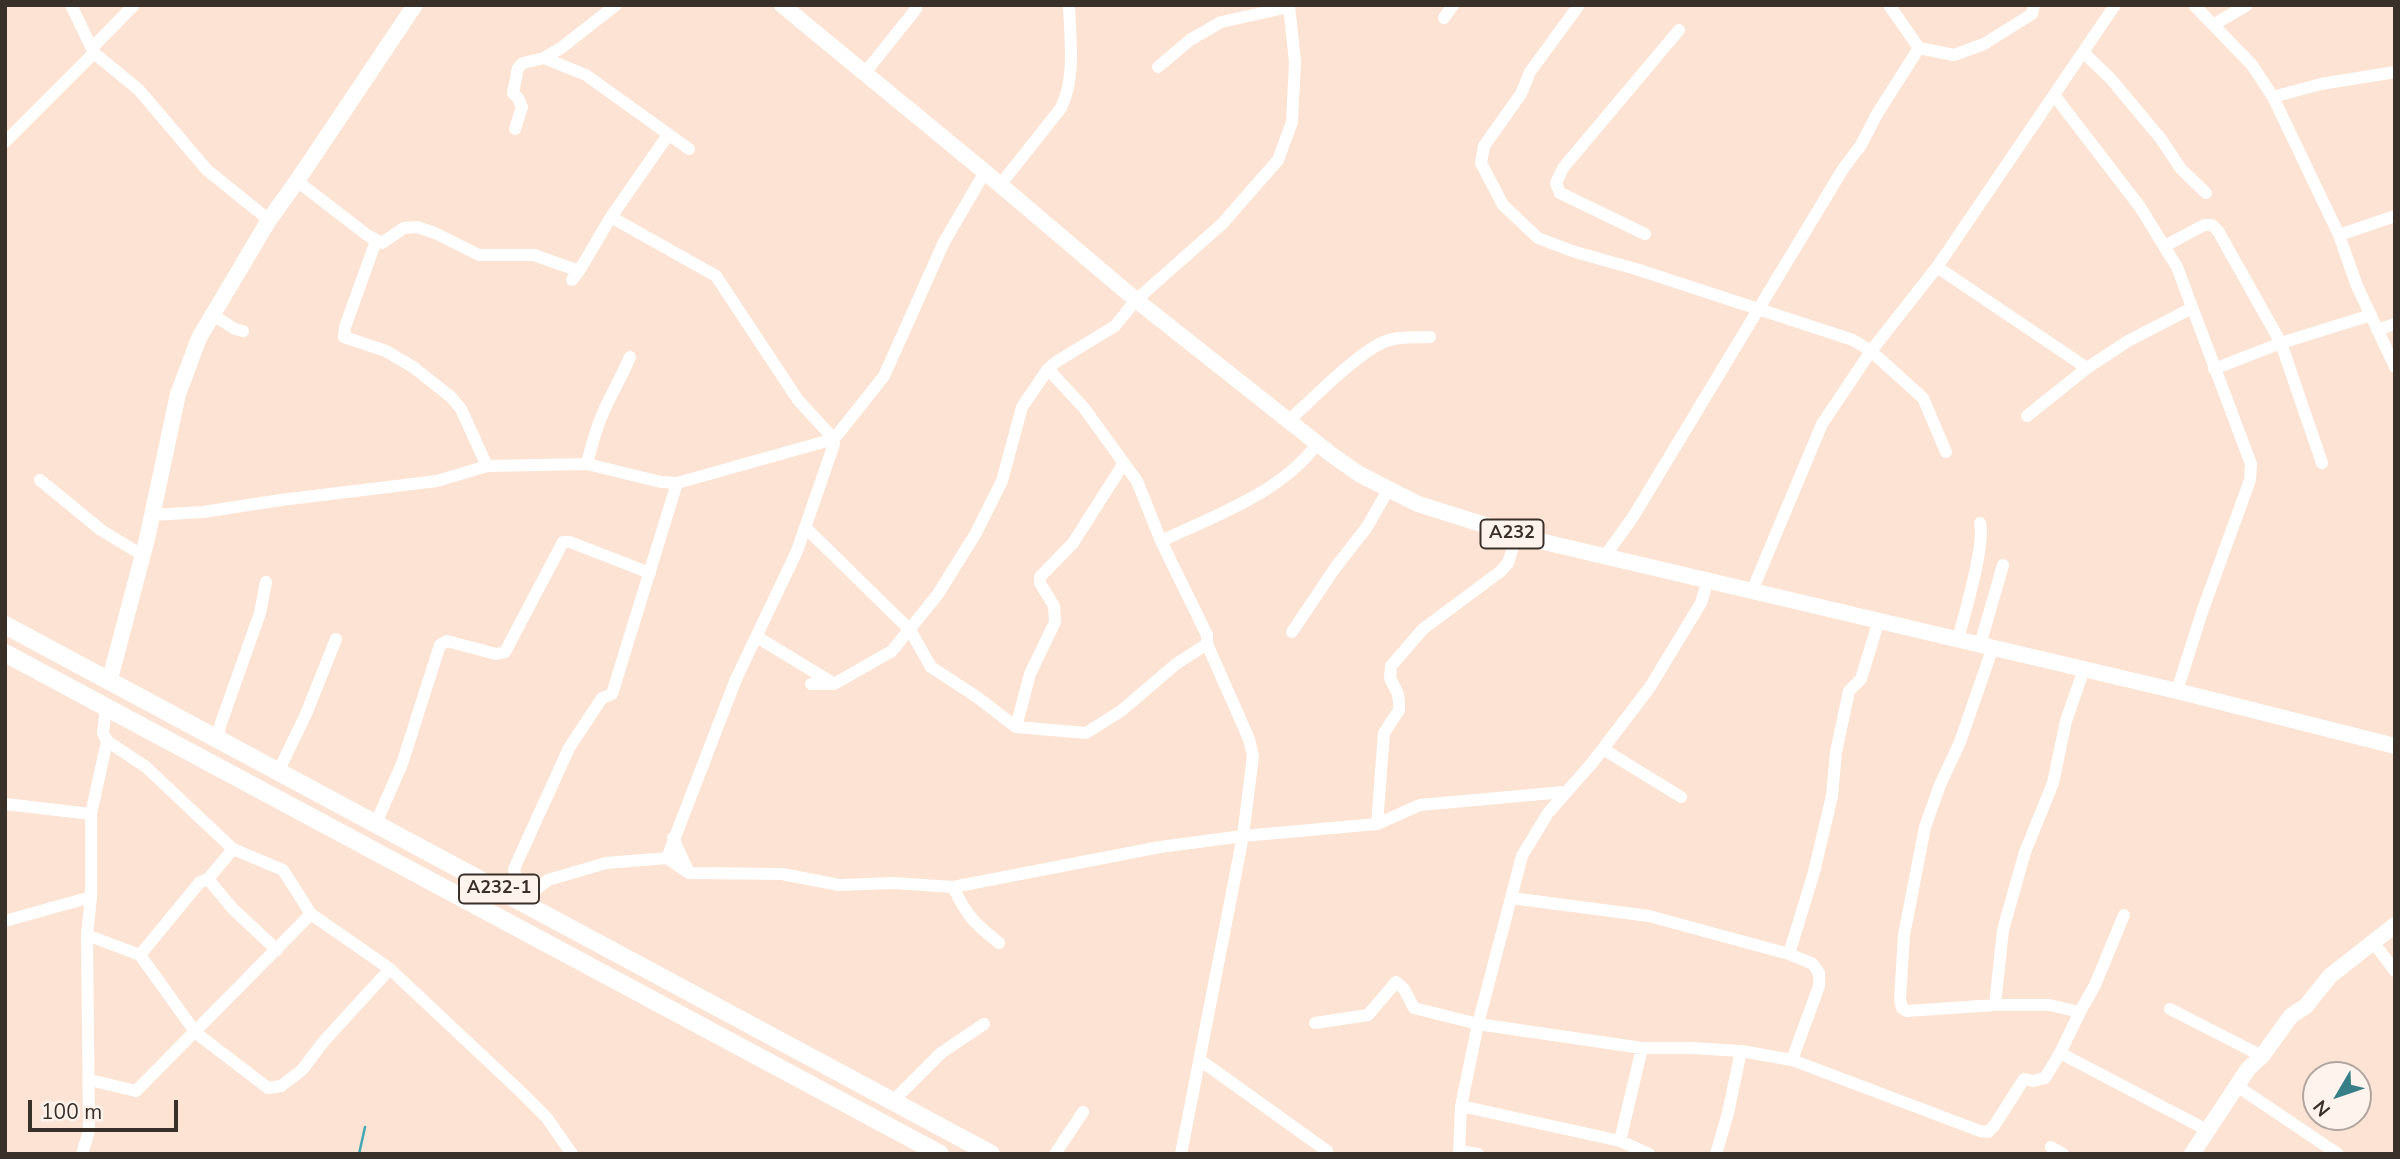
<!DOCTYPE html>
<style>
body{margin:0}
#map{position:relative;width:2400px;height:1159px;overflow:hidden;background:#fce3d3;font-family:"Nunito Sans",sans-serif}
canvas{display:block}
.frame{position:absolute;inset:0;border:7px solid #3a302a;pointer-events:none}
.north{position:absolute;left:2302px;top:1061px;width:70px;height:70px;box-sizing:border-box;background:#fef4ed;border:2px solid #b0a69f;border-radius:50%;rotate:231deg;font-size:19px;font-weight:700;line-height:28px;text-align:center;color:#3a302a}
.north::after{content:'';display:block;margin:auto;width:24px;height:32px;background:#377e87;clip-path:polygon(50% 0,100% 100%,50% 72%,0 100%)}
.scale{position:absolute;left:28px;top:1100px;width:150px;height:32px;box-sizing:border-box;border:4px solid #3a302a;border-top:0;padding-left:9px;font-size:21px;line-height:24px;white-space:nowrap;color:#3a302a;-webkit-text-stroke:5px #fef4ed;paint-order:stroke}
</style>
<div id="map">
<canvas width="2400" height="1159"></canvas>
<div class="frame"></div>
<div class="north">N</div>
<div class="scale">100 m</div>
</div>
<script>
const g = document.querySelector('canvas').getContext('2d');
g.lineJoin = 'round';
function stroke(path, color, width, dash) { g.strokeStyle = color; g.lineWidth = width; g.lineCap = dash ? 'butt' : 'round'; g.setLineDash(dash || []); g.stroke(path); }
function drawText(font, color, halo, rows, align = 'center') {
  g.font = font + ' "Nunito Sans",sans-serif'; g.lineWidth = 7; g.setLineDash([]); g.textBaseline = 'middle'; g.strokeStyle = halo; g.fillStyle = color; for (const [text, x, y, turn = 0] of rows) {
    g.save(); g.translate(x, y); g.rotate((+turn || 0) * Math.PI / 180); g.textAlign = isNaN(turn) ? turn : align; if (halo) g.strokeText(text, 0, 0); g.fillText(text, 0, 0); g.restore();
  }
}
stroke(new Path2D(`
 M 359,1154 L 365,1127`), '#43a8b4', 2.5);
stroke(new Path2D(`
 M 71,5 L 94,53 L 139,90 L 207,170 L 269,220
 M 1579,5 L 1530,72 L 1521,94 L 1484,146 L 1481,163 L 1503,205 L 1538,238 L 1575,252 L 1636,269 L 1853,340 L 1871,351 L 1923,398 L 1946,452
 M 1889,5 L 1919,48 L 1954,55 L 1984,44 L 2032,14 L 2034,5
 M 2194,5 L 2252,65 L 2273,97 L 2339,235 L 2357,286 L 2395,367
 M 1444,18 L 1453,5
 M 2213,25 L 2247,5
 M 2083,52 L 2110,78 L 2161,139 L 2181,169 L 2206,193
 M 544,58 L 586,75 L 689,149
 M 1158,67 L 1190,40 L 1221,22 L 1289,7
 M 864,74 L 916,9
 M 2054,95 L 2140,207 L 2177,267 L 2251,464 L 2250,480 L 2202,612 L 2177,691
 M 2273,97 L 2321,84 L 2395,72
 M 515,129 L 522,107 L 518,98 L 513,93 L 518,68 L 523,63 L 544,58 L 561,48 L 616,5
 M 5,142 L 94,53 L 92,48 L 134,5
 M 297,181 L 367,235 L 382,243 L 404,228 L 417,227 L 435,233 L 479,255 L 534,255 L 579,271
 M 1000,185 L 1061,108 C 1076,78 1070,38 1069,5
 M 611,217 L 716,276 L 798,400 L 834,439
 M 1645,234 L 1560,193 L 1556,183 L 1563,168 L 1679,30
 M 2339,235 L 2395,216
 M 376,241 L 345,327 L 344,337 L 386,351 L 413,367 L 451,397 L 461,409 L 487,466
 M 2165,246 L 2204,225 L 2212,225 L 2218,231 L 2281,343 L 2322,463
 M 1937,267 L 2087,368
 M 572,280 L 579,271 L 611,217 L 668,135
 M 211,314 L 235,329 L 243,331
 M 2377,330 L 2395,324
 M 1048,369 L 1084,408 L 1137,481 L 1161,541 L 1207,635 L 1207,644 L 1249,739 L 1253,756 L 1243,836 L 1181,1154
 M 2214,369 L 2281,343 L 2371,315
 M 2027,416 L 2087,368 L 2128,341 L 2192,308
 M 1289,420 C 1312,400 1359,351 1386,341 C 1400,336 1416,338 1430,337
 M 587,464 C 592,443 598,422 607,404 C 615,388 623,373 630,357
 M 40,480 L 101,530 L 142,555
 M 677,483 L 612,694 L 602,698 L 569,748 L 514,869 L 521,901 L 548,880 L 606,863 L 667,858 L 689,873 L 782,874 L 839,885 L 894,883 L 953,887 L 1160,847 L 1243,836 L 1377,824 L 1420,805 L 1564,792
 M 152,515 L 203,512 L 281,500 L 437,481 L 487,466 L 587,464 L 661,482 L 677,483 L 834,439
 M 805,527 L 910,630 L 931,667 L 977,697 L 1016,727 L 1086,733 L 1121,711 L 1176,664 L 1207,644
 M 1161,541 C 1214,516 1281,493 1317,444
 M 1605,556 L 1633,517 L 1843,169 L 1861,145 L 1877,114 L 1919,48
 M 1752,591 L 1822,424 L 1871,351 L 1937,267 L 2115,5
 M 1292,632 L 1335,568 L 1367,527 L 1388,490
 M 757,637 L 831,682
 M 1958,639 C 1964,616 1986,543 1980,523
 M 1980,645 L 2003,565
 M 1993,647 L 1960,742 L 1940,785 L 1925,827 L 1904,935 L 1900,1000 L 1902,1008 L 1907,1011 L 1995,1005 L 2049,1005 L 2080,1012 L 2060,1053 L 2207,1130
 M 811,684 L 834,684 L 892,651 L 938,594 L 976,533 L 1002,481 L 1022,407 L 1048,369 L 1056,362 L 1115,326 L 1136,300 L 1222,224 L 1278,160 L 1292,122 L 1295,62 L 1289,5
 M 106,706 L 103,733 L 107,741 L 146,767 L 233,849 L 283,870 L 311,914 L 390,969 L 521,1092 L 547,1118 L 572,1154
 M 1016,727 L 1030,674 L 1055,622 L 1054,606 L 1040,583 L 1040,577 L 1073,543 L 1124,463
 M 218,738 L 220,726 L 260,613 L 266,582
 M 1603,749 L 1681,797
 M 279,770 L 306,714 L 336,639
 M 5,804 L 91,814
 M 376,823 L 402,764 L 440,645 L 447,641 L 496,654 L 505,652 L 563,542 L 570,542 L 650,573
 M 1377,824 L 1384,733 L 1399,710 L 1399,703 L 1398,694 L 1390,678 L 1391,666 L 1423,629 L 1501,571 L 1508,563 L 1517,535
 M 673,838 L 689,873
 M 667,858 L 736,679 L 797,551 L 834,444 L 834,439 L 884,376 L 944,242 L 985,172
 M 208,879 L 233,909 L 277,950
 M 953,887 C 967,916 974,923 999,943
 M 1511,898 L 1649,916 L 1789,954 L 1813,964 L 1819,973 L 1819,986 L 1792,1060
 M 5,921 L 91,897
 M 87,935 L 140,955 L 196,1033 L 268,1088 L 281,1086 L 302,1070 L 324,1041 L 390,969
 M 2373,942 L 2395,971
 M 1789,954 L 1814,872 L 1832,796 L 1836,752 L 1849,691 L 1861,679 L 1879,620
 M 140,955 L 200,882 L 208,879 L 233,849
 M 1995,1005 L 2003,930 L 2025,852 L 2053,783 L 2066,721 L 2084,669
 M 2170,1009 L 2262,1056
 M 2080,1012 L 2095,985 L 2124,915
 M 1315,1023 L 1368,1015 L 1396,982 L 1404,989 L 1414,1008 L 1478,1024 L 1642,1048 L 1691,1048 L 1741,1051 L 1792,1060 L 1980,1131 L 1988,1132 L 1994,1126 L 2024,1079 L 2033,1081 L 2045,1078 L 2060,1053
 M 1200,1060 L 1327,1151
 M 90,1080 L 136,1091 L 311,914
 M 2237,1086 L 2338,1154
 M 893,1101 L 941,1053 L 984,1024
 M 1461,1106 L 1620,1141 L 1649,1154
 M 1620,1141 L 1642,1048
 M 2051,1147 L 2063,1154
 M 1459,1151 L 1478,1154
 M 82,1154 L 89,1131 L 87,935 L 91,897 L 91,814 L 107,741
 M 1055,1154 L 1083,1112
 M 1459,1154 L 1461,1106 L 1478,1024 L 1522,856 L 1548,813 L 1592,763 L 1650,687 L 1701,603 L 1708,580
 M 1716,1154 L 1728,1113 L 1741,1051`), '#fff', 12);
stroke(new Path2D(`
 M 782,5 L 985,172 L 1136,300 L 1332,455 L 1359,474 L 1418,504 L 1523,537 L 2177,691 L 2395,746
 M 110,679 L 147,539 L 178,394 L 199,338 L 269,220 L 297,181 L 415,5
 M 2192,1154 L 2248,1069 L 2262,1056 L 2291,1016 L 2306,1006 L 2330,976 L 2395,925`), '#fff', 16);
stroke(new Path2D(`
 M 5,625 L 991,1154
 M 5,653 L 940,1154`), '#fff', 18);
for (const [x, y, w] of [
 [1512,534,63],
 [499,889,80]
]) { const box = new Path2D(); box.roundRect(x - w / 2, y - 14.5, w, 29, 5); g.fillStyle = '#fef4ed'; g.fill(box); stroke(box, '#3a302a', 2); }
drawText('bold 18px', '#3a302a', null, [
 ["A232",1512,534],
 ["A232-1",499,889]
]);
</script>
